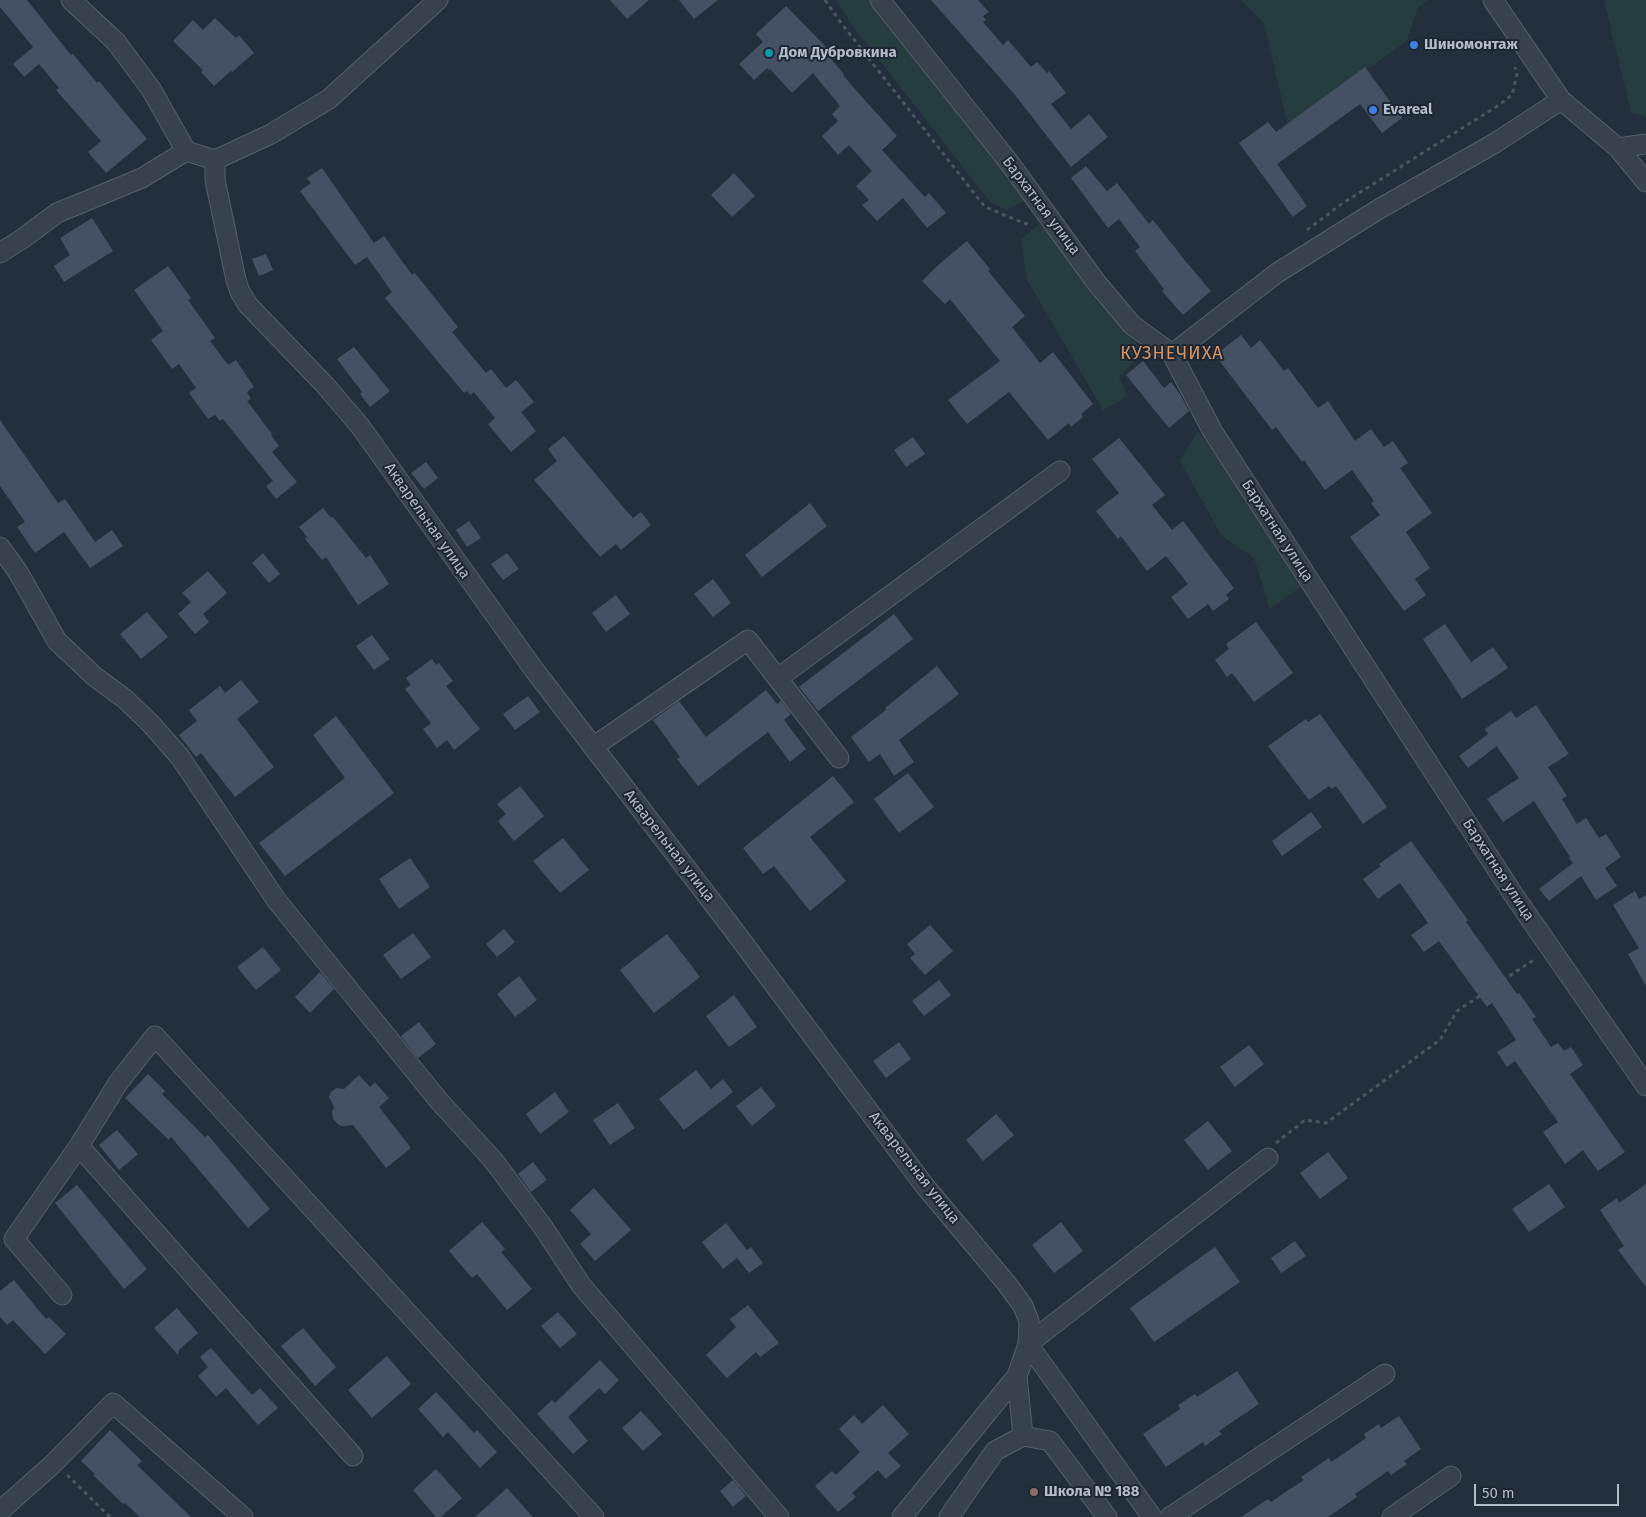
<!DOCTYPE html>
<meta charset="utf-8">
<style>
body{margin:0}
#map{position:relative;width:1646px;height:1517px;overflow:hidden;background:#242f3e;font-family:"Fira Sans",sans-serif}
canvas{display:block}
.scale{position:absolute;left:1474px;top:1484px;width:145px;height:22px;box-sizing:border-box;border:2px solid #b4bcc9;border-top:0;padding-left:6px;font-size:15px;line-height:18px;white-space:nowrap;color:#b4bcc9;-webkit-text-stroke:4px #1d2633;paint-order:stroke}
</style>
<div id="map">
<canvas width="1646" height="1517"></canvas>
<div class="scale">50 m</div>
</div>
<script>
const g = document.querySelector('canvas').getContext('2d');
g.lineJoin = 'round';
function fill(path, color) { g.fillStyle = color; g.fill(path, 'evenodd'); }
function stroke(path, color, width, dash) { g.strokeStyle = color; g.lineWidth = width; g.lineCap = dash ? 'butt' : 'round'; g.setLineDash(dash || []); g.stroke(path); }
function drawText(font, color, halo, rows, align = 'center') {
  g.font = font + ' "Fira Sans",sans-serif'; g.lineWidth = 4; g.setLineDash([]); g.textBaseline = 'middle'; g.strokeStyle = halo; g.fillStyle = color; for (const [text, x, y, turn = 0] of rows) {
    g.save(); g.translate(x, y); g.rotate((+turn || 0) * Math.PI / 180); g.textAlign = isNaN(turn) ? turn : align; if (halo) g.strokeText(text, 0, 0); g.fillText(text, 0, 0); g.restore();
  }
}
fill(new Path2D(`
 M 836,0 L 875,0 L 947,90 L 1024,201 L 1007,210 L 990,202 L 852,25 Z
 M 1241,0 L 1428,0 L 1418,7 L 1407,41 L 1288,126 L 1264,23 Z
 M 1604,0 L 1646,0 L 1646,117 L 1631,112 Z
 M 1046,219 L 1143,353 L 1119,377 L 1127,397 L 1103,410 L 1027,280 L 1021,239 Z
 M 1198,431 L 1306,583 L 1270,609 L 1254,558 L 1221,535 L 1180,461 Z`), '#263c3f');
fill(new Path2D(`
 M 0,0 L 27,0 L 71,55 L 73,54 L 97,83 L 99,81 L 147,139 L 106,173 L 88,152 L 101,141 L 56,90 L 59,88 L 39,64 L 24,77 L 13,64 L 33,47 L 0,7 Z
 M 610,0 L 649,0 L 627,19 Z
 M 679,0 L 718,0 L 694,19 Z
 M 931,0 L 978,0 L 989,12 L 983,16 L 986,20 L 983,22 L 1003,45 L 1008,40 L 1031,67 L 1037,62 L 1047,73 L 1049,71 L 1066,93 L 1051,104 L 1071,129 L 1089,114 L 1108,137 L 1071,167 L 1015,95 Z
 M 786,6 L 834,55 L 830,58 L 844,74 L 843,75 L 854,88 L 897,136 L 882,150 L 925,197 L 929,193 L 946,213 L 927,228 L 903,198 L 877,221 L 862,205 L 869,200 L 856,186 L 872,171 L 849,145 L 838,155 L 822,136 L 838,121 L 832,114 L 840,106 L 813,73 L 792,93 L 770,69 L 769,70 L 767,68 L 754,80 L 739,64 L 763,42 L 756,34 Z
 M 215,18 L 236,38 L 239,35 L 254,53 L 232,72 L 231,71 L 214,86 L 201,72 L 203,70 L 173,41 L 193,20 L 203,30 Z
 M 1365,67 L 1402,118 L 1382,133 L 1360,104 L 1277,164 L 1307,206 L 1293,217 L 1239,143 L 1268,122 L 1276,132 Z
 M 1086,166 L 1107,191 L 1117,183 L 1149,224 L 1153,220 L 1187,263 L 1211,291 L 1183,315 L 1162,291 L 1164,289 L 1135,251 L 1140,247 L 1119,219 L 1108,228 L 1071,178 Z
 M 322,168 L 374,243 L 384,236 L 412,275 L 415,273 L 458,327 L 452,332 L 486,373 L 491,369 L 506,388 L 516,380 L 534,402 L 521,412 L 536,431 L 511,452 L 488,424 L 495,418 L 474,392 L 470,395 L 467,391 L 464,393 L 385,298 L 392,292 L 367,257 L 355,265 L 300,191 L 311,183 L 307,178 Z
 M 734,173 L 755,196 L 732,217 L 711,195 Z
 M 92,218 L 113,251 L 64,282 L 54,266 L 70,255 L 60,238 Z
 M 967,241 L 990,269 L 988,271 L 1025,316 L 1012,327 L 1040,363 L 1053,352 L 1093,404 L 1081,414 L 1083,417 L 1071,427 L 1069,423 L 1048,440 L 1009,392 L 967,424 L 948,400 L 1000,361 L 950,299 L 945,304 L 922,281 L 937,266 Z
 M 266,254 L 273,270 L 259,276 L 252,259 Z
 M 168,266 L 191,298 L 188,300 L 215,338 L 210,341 L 228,365 L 236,360 L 254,387 L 247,392 L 251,399 L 247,401 L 272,434 L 271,435 L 279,446 L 272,452 L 297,482 L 276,499 L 266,486 L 273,481 L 223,419 L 220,421 L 215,415 L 208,419 L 189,393 L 196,388 L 179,364 L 172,369 L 151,340 L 163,331 L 134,290 Z
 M 1241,335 L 1251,348 L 1260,340 L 1284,371 L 1288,368 L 1318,408 L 1328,401 L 1355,441 L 1371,429 L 1384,447 L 1393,441 L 1408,463 L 1400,468 L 1432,513 L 1406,532 L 1430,568 L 1415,579 L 1426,595 L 1404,611 L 1350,537 L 1380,515 L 1371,503 L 1374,501 L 1352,470 L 1325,490 L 1304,460 L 1302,462 L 1276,427 L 1272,430 L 1215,355 Z
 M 354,347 L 390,391 L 370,407 L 360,394 L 362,392 L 337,359 Z
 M 1143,361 L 1164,388 L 1171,382 L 1180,394 L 1189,411 L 1169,428 L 1126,375 Z
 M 0,420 L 58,503 L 65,499 L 95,542 L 112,530 L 123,546 L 90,568 L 64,532 L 35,553 L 17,527 L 25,522 L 0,486 Z
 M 564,436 L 623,507 L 633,518 L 641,512 L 651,525 L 621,550 L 616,544 L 600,557 L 534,480 L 557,461 L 548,449 Z
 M 913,437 L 925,454 L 906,467 L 894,450 Z
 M 1119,438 L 1165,495 L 1152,505 L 1172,530 L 1183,521 L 1234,588 L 1226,595 L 1229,599 L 1213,611 L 1208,604 L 1188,619 L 1171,597 L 1188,584 L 1166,556 L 1147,571 L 1121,536 L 1118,539 L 1096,511 L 1119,493 L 1092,459 Z
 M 426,462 L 438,478 L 424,489 L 411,473 Z
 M 810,503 L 827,526 L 762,577 L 745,555 Z
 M 323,508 L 331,518 L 333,517 L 366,558 L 370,555 L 389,584 L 358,605 L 326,557 L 322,560 L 305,539 L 307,537 L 299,527 Z
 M 469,521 L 481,538 L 467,547 L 456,530 Z
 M 263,553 L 280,574 L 269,583 L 252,563 Z
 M 507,553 L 519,569 L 503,580 L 491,564 Z
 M 208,571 L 227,593 L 203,614 L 209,622 L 195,634 L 178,614 L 191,602 L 182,593 Z
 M 713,579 L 731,603 L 713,617 L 694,594 Z
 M 616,595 L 630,614 L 606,632 L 592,613 Z
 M 147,612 L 168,637 L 141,659 L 120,634 Z
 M 894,614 L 913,639 L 818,711 L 799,687 Z
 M 1256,622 L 1293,673 L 1254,702 L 1232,673 L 1227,677 L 1215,660 L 1229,649 L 1226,644 Z
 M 1445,624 L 1471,662 L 1493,647 L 1508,668 L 1462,699 L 1423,639 Z
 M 372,635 L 390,659 L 374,670 L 356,646 Z
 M 432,659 L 436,665 L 439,663 L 453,681 L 446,686 L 480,729 L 454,750 L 447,740 L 437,748 L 423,729 L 431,723 L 405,689 L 411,685 L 406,678 Z
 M 937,666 L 959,694 L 899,740 L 914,762 L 894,776 L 880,754 L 869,762 L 851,737 L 886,710 L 885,708 Z
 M 241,680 L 259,702 L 237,719 L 274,767 L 235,797 L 201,753 L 196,757 L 179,735 L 197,721 L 189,710 L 220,686 L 225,693 Z
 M 766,690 L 777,704 L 781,701 L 791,714 L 784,720 L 806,749 L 790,762 L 768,732 L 698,786 L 677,759 L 680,757 L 653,720 L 679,701 L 706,737 Z
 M 528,696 L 540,712 L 515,730 L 503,714 Z
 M 1536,705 L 1569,754 L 1548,767 L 1567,796 L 1562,799 L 1577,824 L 1586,818 L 1599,838 L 1606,834 L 1621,857 L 1605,868 L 1617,886 L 1596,900 L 1581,876 L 1549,901 L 1539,889 L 1573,863 L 1569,858 L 1570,857 L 1534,801 L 1503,822 L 1487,799 L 1519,778 L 1498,748 L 1497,746 L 1468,768 L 1459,756 L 1488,734 L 1485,729 L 1511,711 L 1516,718 Z
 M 1320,714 L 1387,807 L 1363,824 L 1336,786 L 1332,789 L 1329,786 L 1309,800 L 1268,746 L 1306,719 L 1308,722 Z
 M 336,716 L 394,793 L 285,876 L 259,843 L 345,778 L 313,735 Z
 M 908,773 L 934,807 L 899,833 L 874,799 Z
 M 833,776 L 854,802 L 810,837 L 846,881 L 810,911 L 774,866 L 763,874 L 743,848 Z
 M 520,786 L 544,816 L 514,841 L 498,821 L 506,814 L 497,804 Z
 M 1311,812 L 1322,827 L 1282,856 L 1272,841 Z
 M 563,838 L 589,870 L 560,893 L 533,861 Z
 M 1411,841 L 1468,920 L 1466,922 L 1517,994 L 1519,993 L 1536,1017 L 1532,1019 L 1551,1047 L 1558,1043 L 1564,1051 L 1571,1047 L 1583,1065 L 1570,1074 L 1625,1152 L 1598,1171 L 1583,1150 L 1565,1164 L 1543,1132 L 1558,1122 L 1515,1061 L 1507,1067 L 1497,1052 L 1516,1040 L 1492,1003 L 1487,1007 L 1439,941 L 1424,952 L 1411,935 L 1428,923 L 1400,883 L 1378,899 L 1363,879 L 1381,866 L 1379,864 Z
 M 410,858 L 430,887 L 399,909 L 379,879 Z
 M 1635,891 L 1639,899 L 1646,895 L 1646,986 L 1628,954 L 1639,948 L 1613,905 Z
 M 930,925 L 953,951 L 925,975 L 910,958 L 915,954 L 907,944 Z
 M 504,929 L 515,942 L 497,957 L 486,944 Z
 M 413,933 L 431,957 L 401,979 L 383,955 Z
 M 667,934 L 700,977 L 654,1013 L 620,970 Z
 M 263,947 L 281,970 L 256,990 L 237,967 Z
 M 320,972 L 334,989 L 310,1013 L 295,997 Z
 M 519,976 L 537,1000 L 515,1017 L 497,994 Z
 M 939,980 L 951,995 L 924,1016 L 912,1001 Z
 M 734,995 L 757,1027 L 729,1047 L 706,1016 Z
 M 419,1022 L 436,1044 L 418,1058 L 401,1036 Z
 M 899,1042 L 911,1059 L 886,1078 L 873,1061 Z
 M 1249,1045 L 1264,1064 L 1235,1087 L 1220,1067 Z
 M 696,1070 L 711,1089 L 723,1079 L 733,1092 L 684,1130 L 659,1099 Z
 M 148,1074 L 165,1091 L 162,1094 L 205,1137 L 208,1135 L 270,1209 L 248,1228 L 171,1137 L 169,1140 L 125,1098 Z
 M 359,1075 L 370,1087 L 375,1082 L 389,1098 L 379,1107 L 411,1148 L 386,1168 L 353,1125 L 342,1126 L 339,1125 L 333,1119 L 332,1112 L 334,1107 L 329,1097 L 331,1092 L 336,1088 L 344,1089 Z
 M 761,1087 L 776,1106 L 752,1126 L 736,1106 Z
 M 555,1092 L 569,1112 L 540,1134 L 526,1114 Z
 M 618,1103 L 635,1128 L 610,1145 L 593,1120 Z
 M 996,1114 L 1014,1135 L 983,1161 L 966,1140 Z
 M 1208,1121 L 1232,1151 L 1208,1170 L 1184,1140 Z
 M 117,1130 L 138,1154 L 119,1170 L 99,1145 Z
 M 1328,1152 L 1348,1178 L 1320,1199 L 1300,1173 Z
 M 533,1162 L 547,1180 L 531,1192 L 518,1174 Z
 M 1549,1184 L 1565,1207 L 1529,1232 L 1512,1209 Z
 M 1646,1184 L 1646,1287 L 1618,1250 L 1624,1246 L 1600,1210 L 1617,1198 L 1619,1203 Z
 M 77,1185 L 147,1269 L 124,1289 L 55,1203 Z
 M 594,1188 L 631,1230 L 595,1261 L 580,1244 L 591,1234 L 570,1210 Z
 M 482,1222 L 505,1249 L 501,1252 L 532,1289 L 507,1310 L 477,1274 L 472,1278 L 449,1251 Z
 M 1061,1222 L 1083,1251 L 1054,1273 L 1032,1245 Z
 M 726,1223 L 747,1250 L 723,1269 L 702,1242 Z
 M 1295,1241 L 1306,1256 L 1281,1273 L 1271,1258 Z
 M 751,1247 L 763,1263 L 749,1273 L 737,1258 Z
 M 1215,1247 L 1240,1282 L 1154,1342 L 1130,1308 Z
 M 14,1280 L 46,1319 L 49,1317 L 66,1334 L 45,1354 L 13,1320 L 7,1325 L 0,1317 L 0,1291 Z
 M 748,1305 L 779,1343 L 760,1357 L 756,1352 L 727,1378 L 706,1355 L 736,1327 L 730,1319 Z
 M 177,1308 L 198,1333 L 179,1350 L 178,1355 L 154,1328 Z
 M 558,1312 L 577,1334 L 560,1348 L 541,1326 Z
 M 303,1328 L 336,1367 L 315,1386 L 281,1346 Z
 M 211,1348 L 252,1395 L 260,1388 L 278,1408 L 258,1425 L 226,1388 L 216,1397 L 198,1376 L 208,1367 L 200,1357 Z
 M 387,1356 L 411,1384 L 372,1418 L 348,1390 Z
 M 600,1360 L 619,1380 L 605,1394 L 599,1388 L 568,1417 L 588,1441 L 573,1454 L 537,1414 L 552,1400 L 555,1403 Z
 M 1237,1371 L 1259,1404 L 1219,1431 L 1222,1434 L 1213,1440 L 1205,1446 L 1203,1442 L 1166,1467 L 1143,1434 L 1180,1409 L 1178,1405 L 1195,1394 L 1197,1397 Z
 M 436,1392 L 474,1433 L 477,1430 L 497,1452 L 480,1468 L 448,1432 L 443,1437 L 418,1409 Z
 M 883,1405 L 909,1434 L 888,1453 L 901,1466 L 886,1479 L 878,1470 L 852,1493 L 856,1497 L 838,1512 L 815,1486 L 832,1471 L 836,1475 L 860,1452 L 839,1429 L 854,1415 L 862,1424 Z
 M 641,1411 L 662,1434 L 643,1451 L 622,1428 Z
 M 1399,1416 L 1421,1449 L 1404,1461 L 1407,1464 L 1391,1475 L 1388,1471 L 1371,1483 L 1355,1494 L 1357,1497 L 1328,1517 L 1241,1517 L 1268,1499 L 1271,1502 L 1287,1491 L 1304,1480 L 1301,1477 L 1329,1458 L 1331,1462 L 1349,1450 L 1366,1438 L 1364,1434 L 1379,1424 L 1381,1428 Z
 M 110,1430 L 142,1461 L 137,1465 L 191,1517 L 140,1517 L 125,1503 L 123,1504 L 93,1475 L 95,1474 L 81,1461 Z
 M 436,1469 L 462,1498 L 441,1517 L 436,1517 L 413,1490 Z
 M 733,1480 L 746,1496 L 733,1507 L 720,1491 Z
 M 507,1488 L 533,1517 L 475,1517 Z`), '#455162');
const minor = new Path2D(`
 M 71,0 L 116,42 L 151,89 L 186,151
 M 880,0 L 1008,161 L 1096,282 L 1132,325 L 1172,354 L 1213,432 L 1515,897 L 1646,1086
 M 1493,0 L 1561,100 L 1618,148 L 1646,182
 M 1618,148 L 1646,144
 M 215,160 L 215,180 L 236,280 L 240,292 L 248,305 L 325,385 L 360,426 L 535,671 L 729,924 L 924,1185 L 1007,1284 L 1023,1306 L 1029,1321 L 1028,1344 L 1017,1376 L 1023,1436
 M 0,253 L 22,239 L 57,213 L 142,178 L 186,151 L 215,160 L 271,134 L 329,99 L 438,0
 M 1172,354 L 1277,273 L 1379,209 L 1495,143 L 1561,100
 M 0,547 L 18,572 L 57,641 L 94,676 L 125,699 L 151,724 L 180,757 L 277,901 L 439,1101 L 493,1160 L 543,1227 L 581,1285 L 779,1517
 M 778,678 L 1060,471
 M 593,747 L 748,640 L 839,758
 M 79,1146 L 353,1456
 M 62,1295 L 14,1239 L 79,1146 L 118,1083 L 155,1036 L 594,1517
 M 1023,1436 L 1050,1441 L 1107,1517
 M 0,1511 L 54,1463 L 113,1403 L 243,1517
 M 902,1517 L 1017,1376
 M 949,1517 L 995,1451 L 1023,1436
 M 1152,1517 L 1028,1344 L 1268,1158
 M 1170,1517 L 1385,1374
 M 1392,1517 L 1451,1476`);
stroke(minor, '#565f6c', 21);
stroke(new Path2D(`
 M 825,0 L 841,23 L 985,207 L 1026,224 L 1030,220
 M 1307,230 L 1343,203 L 1499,105 L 1512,95 L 1517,75 L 1515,67
 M 1276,1143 L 1305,1120 L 1326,1123 L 1440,1040 L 1457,1011 L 1535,959
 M 67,1475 L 110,1517`), '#44595c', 3, [4, 4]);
stroke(minor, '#38414e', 19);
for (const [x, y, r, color] of [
 [1414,45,5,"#3f7fe0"],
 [769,53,5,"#0f9aa8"],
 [1373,110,5,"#3f7fe0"],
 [1034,1492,5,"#8d6e63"]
]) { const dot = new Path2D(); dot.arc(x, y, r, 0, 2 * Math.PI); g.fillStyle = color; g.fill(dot); stroke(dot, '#1d2633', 2); }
drawText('bold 15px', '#b4bcc9', '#1d2633', [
 ["Шиномонтаж",1424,45],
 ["Дом Дубровкина",779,53],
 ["Evareal",1383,110],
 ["Школа № 188",1044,1492]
], 'left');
drawText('15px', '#b4bcc9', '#1d2633', [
 ["Бархатная улица",1041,206,53],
 ["Акварельная улица",427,521,55],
 ["Бархатная улица",1277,531,57],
 ["Акварельная улица",669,846,52],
 ["Бархатная улица",1498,870,57],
 ["Акварельная улица",914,1168,52]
]);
g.letterSpacing = '1px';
drawText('18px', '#d59563', '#1d2633', [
 ["КУЗНЕЧИХА",1172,354]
]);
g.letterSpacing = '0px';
</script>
